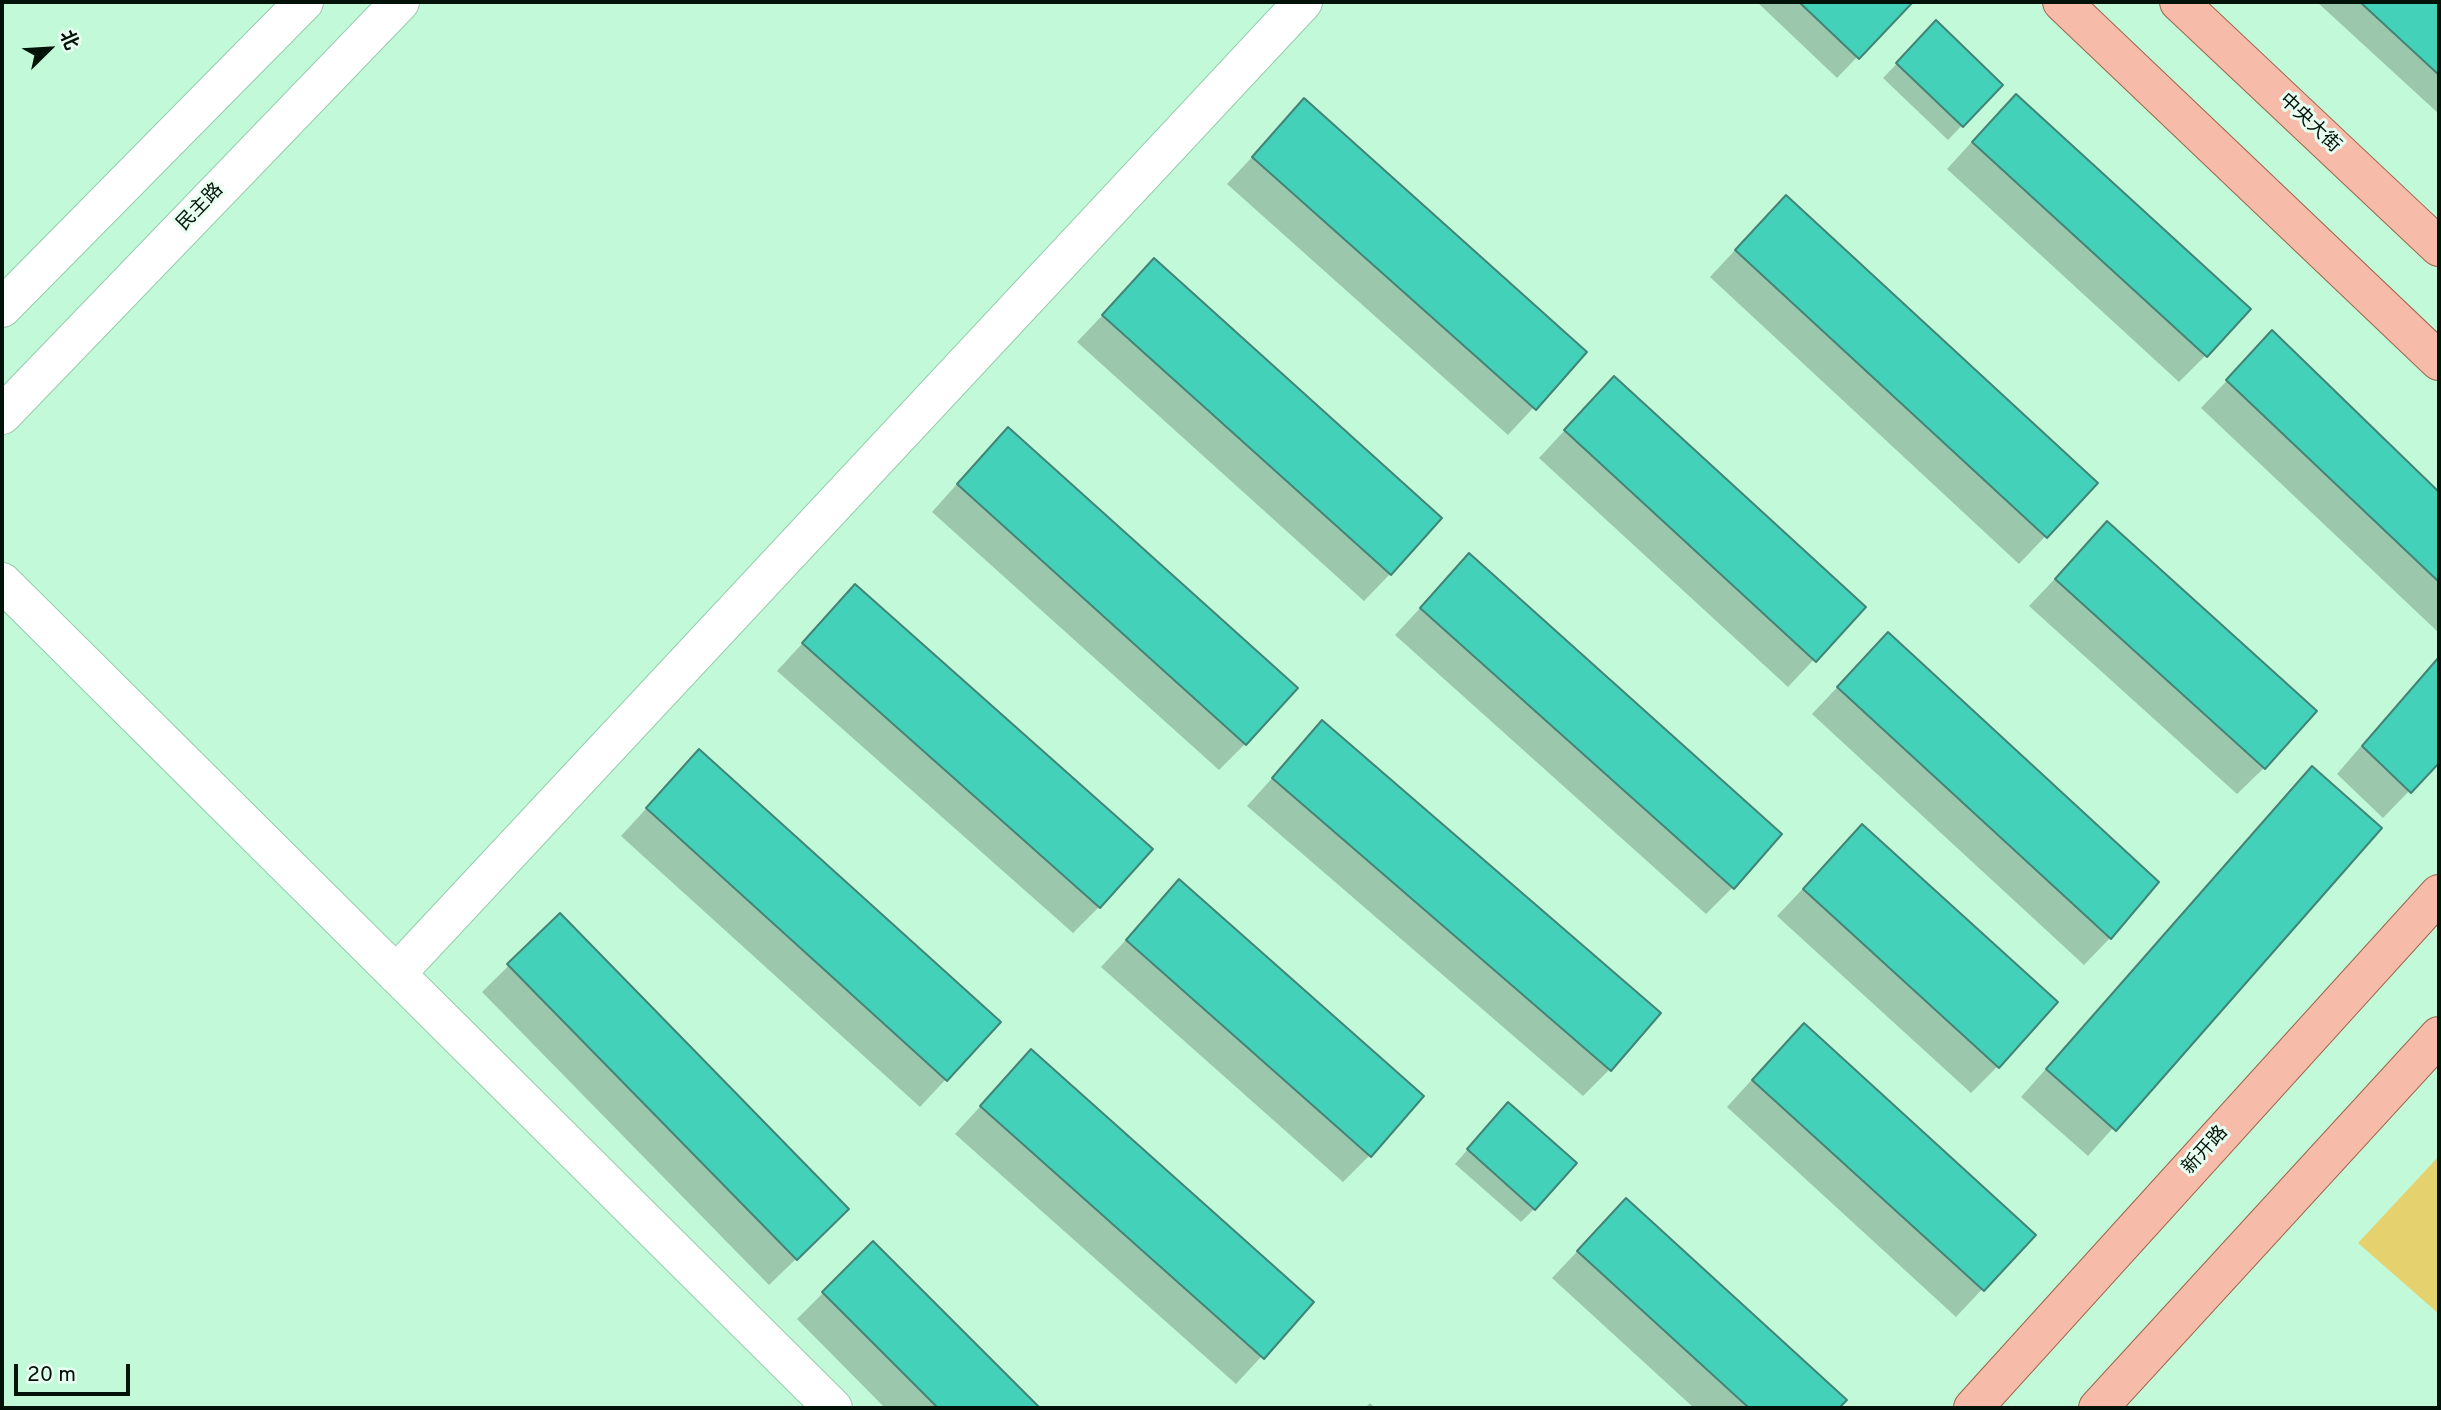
<!DOCTYPE html>
<meta charset="utf-8">
<style>
body{margin:0}
#map{position:relative;width:2441px;height:1410px;overflow:hidden;background:#c2f9d9;font-family:Overpass,"Noto Sans SC",sans-serif}
canvas{display:block}
.frame{position:absolute;inset:0;border:4px solid #011208;pointer-events:none}
.north{position:absolute;left:14px;top:14px;width:70px;height:70px;-webkit-text-stroke:5px #e8fef0;paint-order:stroke;rotate:66deg;font-size:19px;font-weight:700;line-height:28px;text-align:center;color:#011208}
.north::after{content:'';display:block;margin:auto;width:24px;height:32px;background:#011208;clip-path:polygon(50% 0,100% 100%,50% 72%,0 100%)}
.scale{position:absolute;left:14px;top:1364px;width:116px;height:32px;box-sizing:border-box;border:4px solid #011208;border-top:0;padding-left:9px;font-size:21px;line-height:24px;white-space:nowrap;color:#011208;-webkit-text-stroke:5px #e8fef0;paint-order:stroke}
</style>
<div id="map">
<canvas width="2441" height="1410"></canvas>
<div class="frame"></div>
<div class="north">北</div>
<div class="scale">20 m</div>
</div>
<script>
const g = document.querySelector('canvas').getContext('2d');
g.lineJoin = 'round';
function fill(path, color) { g.fillStyle = color; g.fill(path, 'evenodd'); }
function stroke(path, color, width, dash) { g.strokeStyle = color; g.lineWidth = width; g.lineCap = dash ? 'butt' : 'round'; g.setLineDash(dash || []); g.stroke(path); }
function drawText(font, color, halo, rows, align = 'center') {
  g.font = font + ' Overpass,"Noto Sans SC",sans-serif'; g.lineWidth = 6; g.setLineDash([]); g.textBaseline = 'middle'; g.strokeStyle = halo; g.fillStyle = color; for (const [text, x, y, turn = 0] of rows) {
    g.save(); g.translate(x, y); g.rotate((+turn || 0) * Math.PI / 180); g.textAlign = isNaN(turn) ? turn : align; if (halo) g.strokeText(text, 0, 0); g.fillText(text, 0, 0); g.restore();
  }
}
fill(new Path2D(`
 M 2439,1156 L 2439,1314 L 2358,1243 Z`), '#e5d26e');
fill(new Path2D(`
 M 1757,2 L 1910,2 L 1837,78 Z
 M 2317,2 L 2439,2 L 2439,114 Z
 M 1936,23 L 2001,85 L 1948,140 L 1883,78 Z
 M 1304,101 L 1585,352 L 1508,435 L 1227,184 Z
 M 1989,123 L 2206,355 L 2179,382 L 1947,169 Z
 M 1760,223 L 2096,483 L 2019,564 L 1710,277 Z
 M 1154,261 L 1390,574 L 1364,601 L 1077,342 Z
 M 2272,333 L 2439,495 L 2439,633 L 2201,408 Z
 M 1588,405 L 1863,607 L 1788,687 L 1539,458 Z
 M 982,456 L 1245,744 L 1219,770 L 932,512 Z
 M 2107,524 L 2264,768 L 2237,794 L 2029,606 Z
 M 1469,556 L 1733,887 L 1706,914 L 1395,635 Z
 M 855,586 L 1099,907 L 1073,933 L 777,671 Z
 M 2439,656 L 2439,760 L 2383,818 L 2337,774 Z
 M 1862,661 L 2110,938 L 2084,965 L 1812,714 Z
 M 1322,723 L 1610,1069 L 1583,1096 L 1247,806 Z
 M 699,751 L 999,1022 L 920,1107 L 621,836 Z
 M 2312,769 L 2379,828 L 2088,1156 L 2021,1097 Z
 M 1862,826 L 1998,1066 L 1971,1093 L 1777,916 Z
 M 1179,882 L 1370,1155 L 1343,1182 L 1101,967 Z
 M 560,915 L 821,1235 L 769,1285 L 482,992 Z
 M 1031,1051 L 1312,1302 L 1236,1384 L 955,1134 Z
 M 1777,1052 L 2033,1235 L 1956,1317 L 1727,1107 Z
 M 1495,1118 L 1534,1209 L 1521,1222 L 1455,1164 Z
 M 1626,1200 L 1844,1400 L 1837,1408 L 1694,1408 L 1552,1278 Z
 M 873,1243 L 1037,1408 L 885,1408 L 797,1319 Z
 M 1370,1403 L 1375,1408 L 1365,1408 Z`), '#0003');
const building = new Path2D(`
 M 1799,2 L 1913,2 L 1859,59 Z
 M 2360,2 L 2439,2 L 2439,75 Z
 M 1936,20 L 2003,85 L 1963,127 L 1896,63 Z
 M 2016,94 L 2251,309 L 2207,357 L 1972,142 Z
 M 1304,98 L 1587,352 L 1536,410 L 1252,157 Z
 M 1786,195 L 2098,483 L 2047,538 L 1735,250 Z
 M 1154,258 L 1442,518 L 1391,575 L 1102,315 Z
 M 2272,330 L 2439,492 L 2439,582 L 2226,380 Z
 M 1614,376 L 1866,607 L 1816,662 L 1564,430 Z
 M 1008,427 L 1298,688 L 1246,745 L 957,484 Z
 M 2107,521 L 2317,711 L 2265,769 L 2055,579 Z
 M 1469,553 L 1782,834 L 1734,889 L 1420,608 Z
 M 855,584 L 1153,849 L 1100,908 L 802,643 Z
 M 1888,632 L 2159,882 L 2111,939 L 1837,687 Z
 M 2439,657 L 2439,763 L 2411,793 L 2362,746 Z
 M 1322,720 L 1661,1013 L 1611,1071 L 1272,778 Z
 M 699,749 L 1001,1022 L 947,1081 L 646,808 Z
 M 2312,766 L 2382,828 L 2116,1131 L 2046,1069 Z
 M 1862,824 L 2058,1002 L 1999,1068 L 1803,889 Z
 M 1179,879 L 1424,1096 L 1371,1157 L 1126,940 Z
 M 560,913 L 849,1209 L 797,1260 L 507,964 Z
 M 1804,1023 L 2036,1235 L 1984,1291 L 1752,1080 Z
 M 1031,1049 L 1314,1302 L 1264,1359 L 980,1106 Z
 M 1508,1102 L 1577,1163 L 1535,1210 L 1467,1149 Z
 M 1626,1198 L 1847,1400 L 1839,1408 L 1749,1408 L 1577,1251 Z
 M 873,1241 L 1040,1408 L 938,1408 L 822,1292 Z`);
fill(building, '#44d1b9');
stroke(building, '#428577', 2);
const minor = new Path2D(`
 M 2,308 L 304,2
 M 2,415 L 400,2
 M 2,582 L 833,1408
 M 396,974 L 1303,2`);
const major = new Path2D(`
 M 2062,2 L 2439,361
 M 2179,2 L 2439,247
 M 1973,1408 L 2439,894
 M 2098,1408 L 2439,1036`);
stroke(minor, '#96ccad', 40);
stroke(major, '#9e644b', 40);
stroke(minor, '#fff', 38);
stroke(major, '#f7bca9', 38);
drawText('19px', '#011208', '#e8fef0', [
 ["中央大街",2309,124,43],
 ["民主路",201,208,-46],
 ["新开路",2206,1151,-48]
]);
</script>
